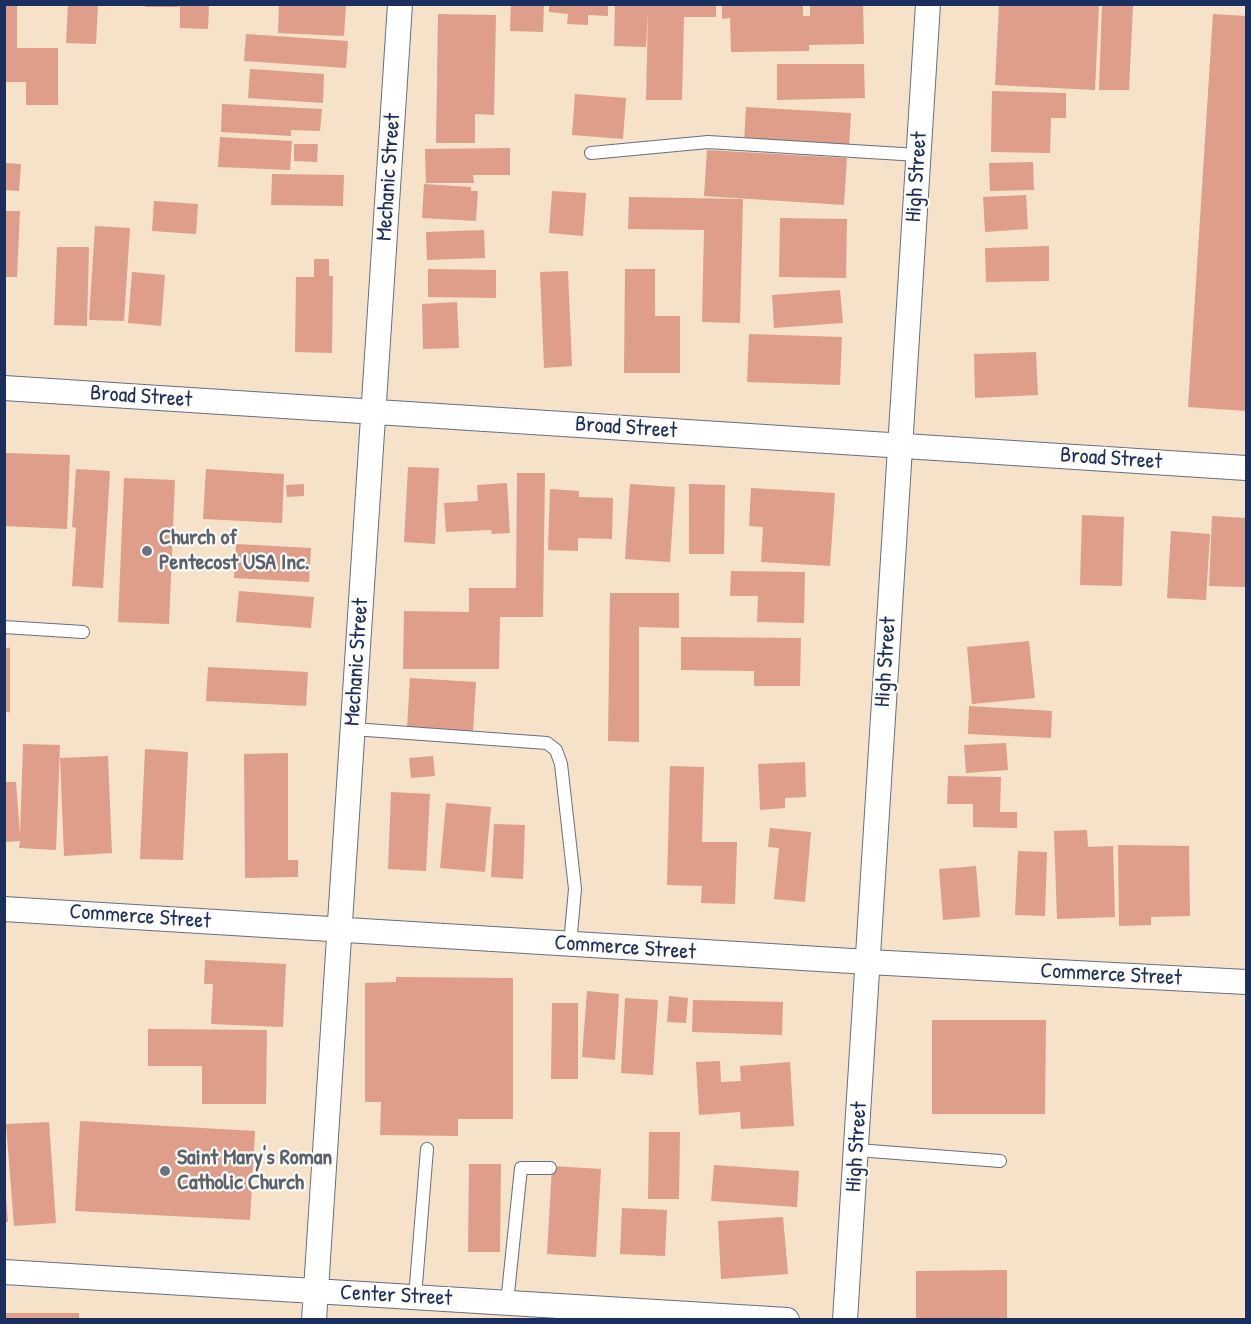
<!DOCTYPE html>
<style>
body{margin:0}
#map{position:relative;width:1251px;height:1324px;overflow:hidden;background:#f5e2c8;font-family:"Patrick Hand",sans-serif}
canvas{display:block}
.frame{position:absolute;inset:0;border:6px solid #1b2f5e;pointer-events:none}
</style>
<div id="map">
<canvas width="1251" height="1324"></canvas>
<div class="frame"></div>
</div>
<script>
const g = document.querySelector('canvas').getContext('2d');
g.lineJoin = 'round';
function fill(path, color) { g.fillStyle = color; g.fill(path, 'evenodd'); }
function stroke(path, color, width, dash) { g.strokeStyle = color; g.lineWidth = width; g.lineCap = dash ? 'butt' : 'round'; g.setLineDash(dash || []); g.stroke(path); }
function drawText(font, color, halo, rows, align = 'center') {
  g.font = font + ' "Patrick Hand",sans-serif'; g.lineWidth = 4.5; g.setLineDash([]); g.textBaseline = 'middle'; g.strokeStyle = halo; g.fillStyle = color; for (const [text, x, y, turn = 0] of rows) {
    g.save(); g.translate(x, y); g.rotate((+turn || 0) * Math.PI / 180); g.textAlign = isNaN(turn) ? turn : align; if (halo) g.strokeText(text, 0, 0); g.fillText(text, 0, 0); g.restore();
  }
}
fill(new Path2D(`
 M 4,4 L 17,4 L 17,48 L 58,48 L 58,105 L 26,105 L 26,82 L 4,82 Z
 M 68,4 L 98,4 L 96,44 L 66,43 Z
 M 145,4 L 178,4 L 178,7 L 145,7 Z
 M 180,4 L 209,4 L 208,29 L 180,28 Z
 M 279,4 L 346,5 L 344,36 L 278,33 Z
 M 511,4 L 544,4 L 543,32 L 510,31 Z
 M 549,4 L 608,4 L 608,16 L 588,15 L 588,25 L 567,24 L 568,14 L 549,12 Z
 M 615,4 L 716,4 L 716,17 L 684,17 L 682,100 L 646,100 L 648,11 L 646,47 L 614,46 Z
 M 810,4 L 863,4 L 864,44 L 809,45 L 809,51 L 731,52 L 730,18 L 722,19 L 722,5 L 803,5 L 803,16 L 810,16 Z
 M 999,4 L 1099,4 L 1095,90 L 995,85 Z
 M 1102,5 L 1133,6 L 1129,90 L 1099,90 Z
 M 438,14 L 496,15 L 494,115 L 475,114 L 475,143 L 436,143 Z
 M 1213,14 L 1246,16 L 1246,411 L 1188,407 Z
 M 246,34 L 348,41 L 346,68 L 244,61 Z
 M 777,64 L 864,64 L 865,98 L 777,100 Z
 M 250,69 L 324,74 L 323,103 L 248,98 Z
 M 992,91 L 1066,93 L 1066,118 L 1051,118 L 1050,153 L 991,152 Z
 M 575,94 L 626,98 L 623,139 L 572,135 Z
 M 222,104 L 322,109 L 320,131 L 291,130 L 291,136 L 221,132 Z
 M 746,107 L 851,113 L 849,148 L 744,143 Z
 M 220,137 L 292,141 L 290,170 L 218,167 Z
 M 294,144 L 318,144 L 317,162 L 294,161 Z
 M 510,148 L 510,175 L 473,175 L 474,183 L 426,183 L 425,149 Z
 M 707,150 L 847,158 L 844,205 L 704,196 Z
 M 1033,162 L 1034,190 L 990,191 L 989,163 Z
 M 4,163 L 21,164 L 19,191 L 4,190 Z
 M 272,174 L 344,175 L 343,206 L 271,205 Z
 M 424,184 L 471,187 L 471,191 L 478,191 L 476,221 L 422,218 Z
 M 552,191 L 586,193 L 583,236 L 549,233 Z
 M 1026,195 L 1028,229 L 985,232 L 983,197 Z
 M 629,197 L 743,199 L 740,323 L 702,322 L 704,230 L 628,229 Z
 M 154,201 L 198,204 L 196,234 L 152,231 Z
 M 4,211 L 20,211 L 17,277 L 4,277 Z
 M 780,218 L 847,219 L 846,278 L 779,277 Z
 M 95,226 L 130,228 L 124,321 L 89,320 Z
 M 484,230 L 485,258 L 427,260 L 426,232 Z
 M 1049,246 L 1049,281 L 986,282 L 985,248 Z
 M 57,247 L 89,247 L 87,326 L 54,325 Z
 M 314,259 L 329,259 L 329,276 L 333,276 L 332,353 L 295,352 L 296,277 L 314,277 Z
 M 428,269 L 496,270 L 496,298 L 428,297 Z
 M 625,269 L 655,269 L 655,316 L 680,316 L 680,373 L 624,373 Z
 M 568,271 L 572,366 L 544,368 L 540,272 Z
 M 132,272 L 165,275 L 161,326 L 128,323 Z
 M 840,290 L 843,323 L 774,328 L 772,295 Z
 M 457,302 L 459,348 L 423,349 L 422,304 Z
 M 749,334 L 842,337 L 840,385 L 747,382 Z
 M 1036,352 L 1038,395 L 975,398 L 974,354 Z
 M 6,453 L 70,455 L 67,529 L 4,526 Z
 M 408,467 L 439,468 L 435,544 L 404,542 Z
 M 76,469 L 110,471 L 103,588 L 72,586 L 76,528 L 72,527 Z
 M 206,469 L 284,474 L 282,523 L 203,519 Z
 M 517,473 L 545,473 L 543,617 L 500,617 L 499,669 L 403,669 L 404,611 L 469,612 L 469,588 L 516,588 Z
 M 124,478 L 175,480 L 169,624 L 118,622 Z
 M 507,483 L 510,533 L 492,534 L 491,530 L 446,532 L 444,503 L 478,501 L 477,485 Z
 M 304,484 L 304,496 L 287,497 L 286,485 Z
 M 630,484 L 675,487 L 670,562 L 625,559 Z
 M 689,484 L 725,485 L 724,554 L 689,554 Z
 M 751,488 L 835,493 L 830,566 L 761,562 L 763,527 L 749,526 Z
 M 550,489 L 579,491 L 579,497 L 613,498 L 612,539 L 578,538 L 578,551 L 548,550 Z
 M 1082,515 L 1124,517 L 1122,586 L 1080,585 Z
 M 1212,516 L 1246,518 L 1245,587 L 1209,586 Z
 M 1171,531 L 1210,534 L 1206,600 L 1167,598 Z
 M 236,544 L 311,548 L 309,582 L 234,578 Z
 M 731,571 L 805,572 L 804,623 L 757,622 L 758,596 L 730,596 Z
 M 239,591 L 314,597 L 311,628 L 236,622 Z
 M 610,593 L 679,593 L 679,628 L 639,627 L 639,742 L 608,741 Z
 M 681,637 L 801,638 L 800,686 L 754,686 L 754,671 L 681,670 Z
 M 1029,641 L 1035,698 L 972,704 L 967,647 Z
 M 4,648 L 10,648 L 10,712 L 4,712 Z
 M 208,667 L 308,672 L 306,706 L 206,701 Z
 M 410,678 L 476,682 L 473,731 L 407,727 Z
 M 969,706 L 1052,711 L 1051,738 L 968,734 Z
 M 1006,743 L 1008,770 L 966,773 L 964,745 Z
 M 23,744 L 60,745 L 56,850 L 19,848 L 20,841 L 4,842 L 4,782 L 16,782 L 20,835 Z
 M 145,749 L 188,752 L 183,860 L 140,859 Z
 M 288,753 L 288,860 L 298,860 L 298,877 L 245,878 L 244,754 Z
 M 108,756 L 112,853 L 64,856 L 60,758 Z
 M 433,756 L 435,776 L 411,778 L 409,758 Z
 M 805,762 L 806,797 L 785,798 L 785,808 L 760,810 L 758,764 Z
 M 670,766 L 704,767 L 702,842 L 737,842 L 735,904 L 701,903 L 702,886 L 667,885 Z
 M 948,776 L 1001,777 L 1000,812 L 1017,812 L 1017,828 L 973,827 L 973,804 L 947,804 Z
 M 391,792 L 430,794 L 426,871 L 388,869 Z
 M 446,803 L 491,807 L 485,872 L 440,868 Z
 M 494,824 L 525,825 L 523,879 L 491,877 Z
 M 770,828 L 811,832 L 805,902 L 774,899 L 779,848 L 768,847 Z
 M 1087,830 L 1088,847 L 1113,846 L 1115,917 L 1057,919 L 1054,831 Z
 M 1118,845 L 1189,846 L 1190,916 L 1151,917 L 1151,925 L 1119,926 Z
 M 1018,851 L 1047,852 L 1045,916 L 1015,915 Z
 M 976,866 L 980,917 L 943,920 L 939,869 Z
 M 205,960 L 286,964 L 283,1027 L 211,1024 L 213,984 L 204,984 Z
 M 396,977 L 513,978 L 513,1119 L 458,1119 L 458,1136 L 380,1135 L 381,1102 L 365,1102 L 365,983 L 396,982 Z
 M 587,991 L 619,994 L 615,1060 L 582,1057 Z
 M 669,996 L 688,998 L 686,1023 L 667,1022 Z
 M 625,998 L 658,1000 L 653,1075 L 621,1073 Z
 M 693,1000 L 783,1002 L 782,1035 L 692,1032 Z
 M 552,1003 L 578,1003 L 578,1079 L 551,1079 Z
 M 932,1020 L 1046,1020 L 1045,1114 L 932,1114 Z
 M 148,1029 L 267,1030 L 266,1104 L 202,1104 L 202,1066 L 148,1066 Z
 M 720,1061 L 721,1082 L 741,1081 L 740,1066 L 790,1062 L 794,1126 L 741,1129 L 740,1112 L 699,1115 L 696,1062 Z
 M 80,1121 L 255,1131 L 250,1220 L 75,1211 Z
 M 49,1122 L 56,1223 L 14,1226 L 6,1124 Z
 M 649,1132 L 680,1132 L 679,1199 L 648,1199 Z
 M 469,1164 L 501,1164 L 500,1252 L 468,1252 Z
 M 714,1165 L 799,1171 L 797,1207 L 711,1201 Z
 M 552,1166 L 601,1169 L 596,1257 L 547,1254 Z
 M 4,1197 L 6,1197 L 8,1222 L 4,1222 Z
 M 622,1208 L 667,1210 L 665,1256 L 620,1254 Z
 M 783,1217 L 788,1274 L 721,1279 L 718,1221 Z
 M 1007,1270 L 1007,1320 L 916,1320 L 916,1271 Z
 M 5,1313 L 79,1313 L 79,1320 L 5,1320 Z`), '#df9e89');
const service = new Path2D(`
 M 591,153 L 708,142 L 918,155
 M 4,627 L 83,632
 M 353,729 L 547,743 L 556,750 L 561,764 L 575,889 L 570,944
 M 857,1150 L 1000,1161
 M 415,1297 L 427,1149
 M 507,1303 L 521,1168 L 550,1168`);
const minor = new Path2D(`
 M 4,388 L 1246,468
 M 4,909 L 868,962 L 1246,982
 M 4,1272 L 787,1320
 M 314,1320 L 400,4
 M 845,1320 L 928,4`);
stroke(service, '#676e83', 14);
stroke(minor, '#676e83', 26);
stroke(service, '#fff', 12);
stroke(minor, '#fff', 24);
for (const [x, y, r, color] of [
 [147,551,6,"#6b7280"],
 [165,1171,6,"#6b7280"]
]) { const dot = new Path2D(); dot.arc(x, y, r, 0, 2 * Math.PI); g.fillStyle = color; g.fill(dot); stroke(dot, '#fdfcf7', 2); }
drawText('22px', '#1b2f5e', '#fdfcf7', [
 ["Mechanic Street",389,177,-86],
 ["High Street",917,177,-86],
 ["Broad Street",141,397,4],
 ["Broad Street",626,428,4],
 ["Broad Street",1111,459,4],
 ["Mechanic Street",357,662,-86],
 ["High Street",886,662,-86],
 ["Commerce Street",140,917,4],
 ["Commerce Street",625,948,4],
 ["Commerce Street",1111,975,3],
 ["High Street",857,1147,-86],
 ["Center Street",396,1296,3]
]);
drawText('bold 22px', '#5b616d', '#fdfcf7', [
 ["Church of",159,538],
 ["Pentecost USA Inc.",159,563],
 ["Saint Mary's Roman",177,1158],
 ["Catholic Church",177,1183]
], 'left');
</script>
